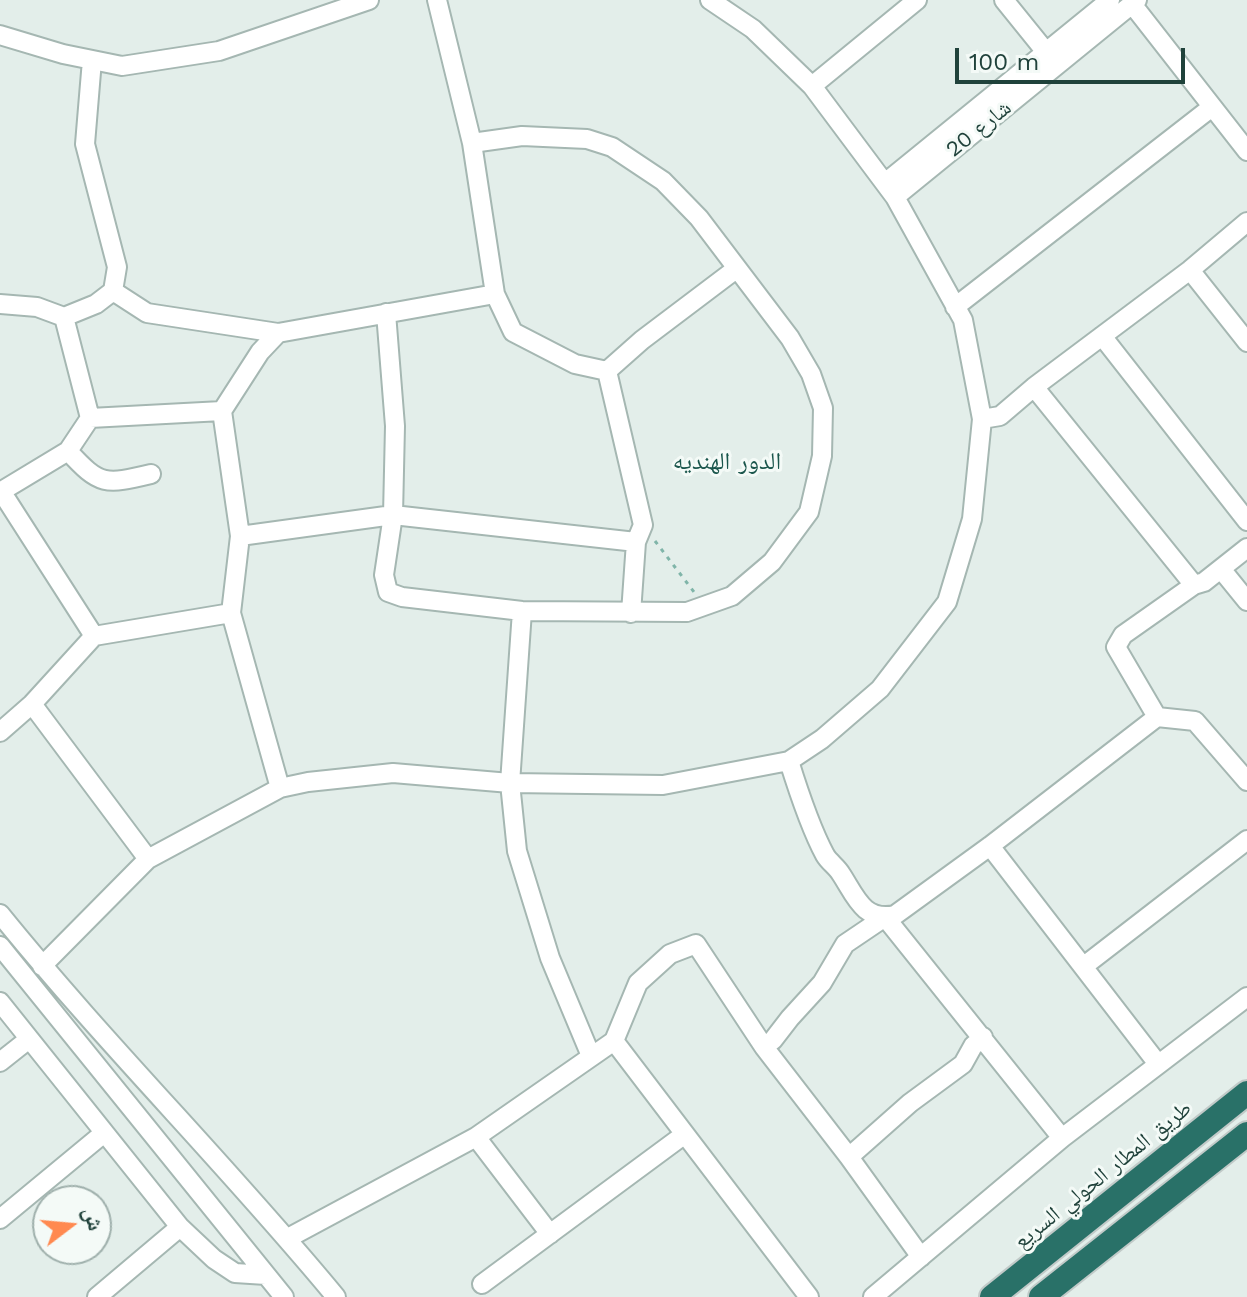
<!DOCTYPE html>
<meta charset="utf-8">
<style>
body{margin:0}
#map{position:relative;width:1247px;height:1297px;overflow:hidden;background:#e3eeea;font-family:"Work Sans","Noto Naskh Arabic",sans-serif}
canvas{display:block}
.north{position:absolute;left:32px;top:1185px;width:80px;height:80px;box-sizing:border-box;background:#f4faf7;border:2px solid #9fb0ac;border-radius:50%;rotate:74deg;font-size:22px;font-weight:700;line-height:32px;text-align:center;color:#20423b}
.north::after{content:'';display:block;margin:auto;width:28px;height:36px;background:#ff8950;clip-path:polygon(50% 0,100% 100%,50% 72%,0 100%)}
.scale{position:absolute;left:955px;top:48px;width:230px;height:36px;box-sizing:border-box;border:4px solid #20423b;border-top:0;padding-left:10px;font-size:24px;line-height:28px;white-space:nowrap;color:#20423b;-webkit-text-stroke:6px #f4faf7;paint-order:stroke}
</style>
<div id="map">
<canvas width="1247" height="1297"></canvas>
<div class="north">ش</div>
<div class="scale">100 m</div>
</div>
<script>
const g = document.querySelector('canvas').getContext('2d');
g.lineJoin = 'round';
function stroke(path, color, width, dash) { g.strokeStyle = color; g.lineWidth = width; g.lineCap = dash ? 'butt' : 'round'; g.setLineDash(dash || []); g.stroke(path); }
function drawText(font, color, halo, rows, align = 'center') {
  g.font = font + ' "Work Sans","Noto Naskh Arabic",sans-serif'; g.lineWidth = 6; g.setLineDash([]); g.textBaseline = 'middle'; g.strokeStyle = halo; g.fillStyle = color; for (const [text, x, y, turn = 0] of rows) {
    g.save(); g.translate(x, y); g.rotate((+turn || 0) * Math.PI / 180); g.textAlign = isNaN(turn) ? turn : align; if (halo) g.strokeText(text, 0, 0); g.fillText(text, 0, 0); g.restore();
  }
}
const minor = new Path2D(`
 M 437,0 L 472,143 L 495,294 L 513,332 L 575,364 L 607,371 L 642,340 L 736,269
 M 1004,0 L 1046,52
 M 1132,4 L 1247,151
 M 0,35 L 63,54 L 122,66 L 219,51 L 369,0
 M 812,86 L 917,0
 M 885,183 L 1110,0
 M 895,197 L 1137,0
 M 1190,270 L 1247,342
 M 113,291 L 147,313 L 278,333
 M 0,304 L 37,307 L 64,317 L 96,304 L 113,291 L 117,267 L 85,144 L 92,60
 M 955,307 L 1212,107
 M 386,313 L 395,426 L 393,515 L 384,575 L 388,592 L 402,597 L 522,611 L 687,612 L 732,596 L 772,562 L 809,512 L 822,456 L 823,408 L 811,374 L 790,338 L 699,218 L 663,181 L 612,147 L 587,139 L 522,136 L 472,143
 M 1102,336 L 1247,521
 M 607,371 L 643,525 L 636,542 L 631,613
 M 1034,387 L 1194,585
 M 90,418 L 222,411
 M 982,419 L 1000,416 L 1034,387 L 1190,270 L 1247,222
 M 68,451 C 100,486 105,485 151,474
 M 1,491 L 94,636
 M 0,492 L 68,451 L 90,418 L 64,317
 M 240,536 L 393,515 L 636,542
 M 1221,569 L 1247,601
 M 522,611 L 510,783 L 517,851 L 550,958 L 591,1056
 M 32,704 L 148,859
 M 1157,717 L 1116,647 L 1123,635 L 1194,585 L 1204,582 L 1247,548
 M 0,732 L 32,704 L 94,636 L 231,613
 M 789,761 C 798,790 811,829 825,855 C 829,862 837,867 841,874 C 855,895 863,922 895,915 L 990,846 L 1157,717 L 1195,721 L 1247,781
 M 280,788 L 231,613 L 240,536 L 222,411 L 260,352 L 278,333 L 495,294
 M 990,846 L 1158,1064
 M 0,914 C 107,1046 228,1166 336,1297
 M 0,946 L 284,1297
 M 42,966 L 148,859 L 280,788 L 308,782 L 393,773 L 510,783 L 663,785 L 789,761 L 822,739 L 880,689 L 947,602 L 972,519 L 982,419 L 963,320 L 895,197 L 812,86 L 753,29 L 710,0
 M 1084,966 L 1247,840
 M 0,1002 L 180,1227 L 214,1259 L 235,1273 L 266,1275
 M 614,1041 L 809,1297
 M 764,1047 L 773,1040 L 790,1018 L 822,983 L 845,944 L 885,917 L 1062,1138
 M 0,1062 L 29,1039
 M 476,1137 L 550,1234
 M 849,1157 L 910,1103 L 963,1064 L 973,1046 L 983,1037
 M 0,1219 L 104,1133
 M 288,1238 L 476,1137 L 614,1041 L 638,983 L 670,954 L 696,944 L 764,1047 L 849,1157 L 921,1257
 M 482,1284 L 685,1134
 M 97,1297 L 180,1227
 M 873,1297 L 1062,1138 L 1247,997`);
const highway = new Path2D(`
 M 992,1297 L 1247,1093
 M 1041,1297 L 1247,1134`);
stroke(minor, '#a5b7b2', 22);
stroke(highway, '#c1cac8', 28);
stroke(new Path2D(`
 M 655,541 L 694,592`), '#80b5a9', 3, [4, 6]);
stroke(minor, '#fff', 18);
stroke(highway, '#297168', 24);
drawText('22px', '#20423b', '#f4faf7', [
 ["شارع 20",979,129,-39],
 ["طريق المطار الحولي السريع",1103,1175,-39]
]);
drawText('24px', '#1a564c', '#f4faf7', [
 ["الدور الهنديه",727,462]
]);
</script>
